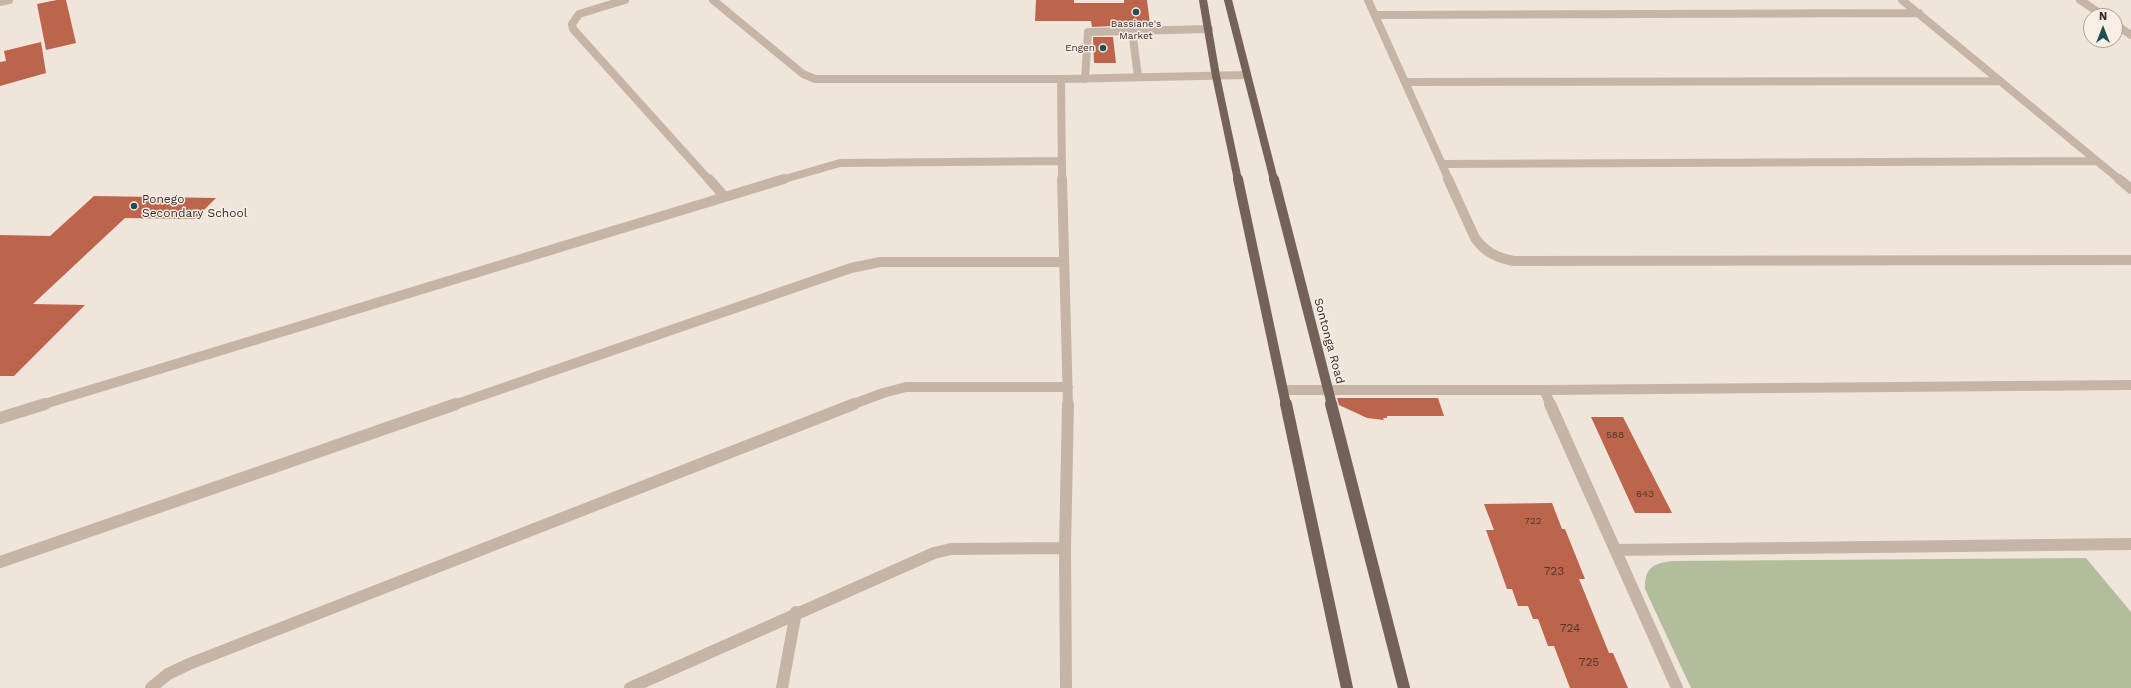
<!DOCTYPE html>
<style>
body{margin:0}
#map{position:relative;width:2131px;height:688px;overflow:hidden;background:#efe5da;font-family:"Work Sans",sans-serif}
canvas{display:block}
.north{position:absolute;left:2083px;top:8px;width:40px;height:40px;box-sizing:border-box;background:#f7efe6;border:1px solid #a9a09a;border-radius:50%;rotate:0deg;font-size:11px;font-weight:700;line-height:16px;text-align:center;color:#332a27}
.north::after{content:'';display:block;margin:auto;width:14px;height:18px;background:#204f51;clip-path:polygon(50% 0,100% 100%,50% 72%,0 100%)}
</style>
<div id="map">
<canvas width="2131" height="688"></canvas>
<div class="north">N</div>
</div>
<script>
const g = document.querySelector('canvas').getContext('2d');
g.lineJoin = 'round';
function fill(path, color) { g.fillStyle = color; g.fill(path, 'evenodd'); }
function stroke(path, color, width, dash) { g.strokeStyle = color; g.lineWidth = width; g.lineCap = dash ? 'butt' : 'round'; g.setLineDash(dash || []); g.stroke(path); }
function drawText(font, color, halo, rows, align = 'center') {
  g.font = font + ' "Work Sans",sans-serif'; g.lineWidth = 3; g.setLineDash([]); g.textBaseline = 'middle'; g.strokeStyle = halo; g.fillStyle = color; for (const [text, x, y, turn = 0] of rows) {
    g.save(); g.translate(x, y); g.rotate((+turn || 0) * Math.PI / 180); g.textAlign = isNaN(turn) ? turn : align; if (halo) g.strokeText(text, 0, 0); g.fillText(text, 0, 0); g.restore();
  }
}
fill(new Path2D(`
 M 2086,558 L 2131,612 L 2131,688 L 1691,688 L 1645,589 C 1644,568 1653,563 1673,561 Z`), '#b2bd9b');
fill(new Path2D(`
 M 57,0 L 66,0 L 76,43 L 46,50 L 37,4 Z
 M 1036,0 L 1074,0 L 1074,3 L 1124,3 L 1124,0 L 1147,0 L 1150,24 L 1092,27 L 1091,21 L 1035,21 Z
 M 1093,37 L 1113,37 L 1116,63 L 1094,63 Z
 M 41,42 L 46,73 L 0,86 L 0,62 L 6,61 L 4,51 Z
 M 94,196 L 216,198 L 195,219 L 125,218 L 33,304 L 85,305 L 14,376 L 0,376 L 0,235 L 50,236 Z
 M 1337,398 L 1438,398 L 1444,416 L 1387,416 L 1387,418 L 1383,418 L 1384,420 L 1367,418 L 1339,405 Z
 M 1591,417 L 1623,417 L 1672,513 L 1635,513 Z
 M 1552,503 L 1562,529 L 1565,529 L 1585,579 L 1579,579 L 1609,653 L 1613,653 L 1628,688 L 1570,688 L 1554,646 L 1548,646 L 1538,619 L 1533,619 L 1528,606 L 1518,606 L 1512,589 L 1507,589 L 1486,530 L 1494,530 L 1484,504 Z`), '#bc644c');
stroke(new Path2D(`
 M 625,0 L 579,14 L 572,24 L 573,29 L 709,180
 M 713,0 L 803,74 L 815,79 L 1061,79 L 1247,75
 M 1368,0 L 1449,180
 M 1902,0 L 2120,180
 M 2080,0 L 2104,16
 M 0,2 L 9,0
 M 1375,15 L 1919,13
 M 2115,24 L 2131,35
 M 1132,30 L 1138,77
 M 1061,79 L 1062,180
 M 1085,79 L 1088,32 L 1209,29
 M 1406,82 L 2000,81
 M 1442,164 L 2096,161
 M 781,180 L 840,163 L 1062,161`), '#c6b4a7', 8);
stroke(new Path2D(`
 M 709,179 L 724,196
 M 1062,179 L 1068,405
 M 1448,179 L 1475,238 C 1485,252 1497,258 1514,261 L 2131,260
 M 2119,179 L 2131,189
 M 1283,390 L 1544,390 L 2131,385
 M 1544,390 L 1551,405
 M 41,405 L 784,179
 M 454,405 L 851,268 L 880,262 L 1063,262
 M 851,405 L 883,393 L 906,387 L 1068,387`), '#c6b4a7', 10);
stroke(new Path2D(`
 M 1550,404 L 1677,688
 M 0,418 L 45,404
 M 1615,550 L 2131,544
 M 0,562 L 456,404
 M 151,688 L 168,674 L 189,664 L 854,404
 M 630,688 L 934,553 L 951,549 L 1065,548
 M 782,688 L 796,612
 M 1066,688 L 1065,548 L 1068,404`), '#c6b4a7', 12);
stroke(new Path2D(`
 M 1203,0 L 1216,76 L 1238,180
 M 1228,0 L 1274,180`), '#746159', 8);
stroke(new Path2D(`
 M 1238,179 L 1286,405
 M 1274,179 L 1332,405`), '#746159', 10);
stroke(new Path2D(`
 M 1286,404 L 1347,688
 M 1331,404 L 1404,688`), '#746159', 12);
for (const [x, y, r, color] of [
 [1136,12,4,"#204f51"],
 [1103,48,4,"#204f51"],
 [134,206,4,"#204f51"]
]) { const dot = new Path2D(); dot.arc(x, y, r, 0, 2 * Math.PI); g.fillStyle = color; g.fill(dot); stroke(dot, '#f7efe6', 1.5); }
drawText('10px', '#332a27', '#f7efe6', [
 ["Bassiane's",1136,24],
 ["Market",1136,36],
 ["Engen",1095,48,"right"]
]);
drawText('10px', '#553830', null, [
 ["588",1615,435],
 ["643",1645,494],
 ["722",1533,521]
]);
drawText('12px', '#332a27', '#f7efe6', [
 ["Ponego",142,199],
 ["Secondary School",142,213]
], 'left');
drawText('12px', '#332a27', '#f7efe6', [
 ["Sontonga Road",1329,341,75]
]);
drawText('12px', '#553830', null, [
 ["723",1554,571],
 ["724",1570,628],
 ["725",1589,662]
]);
</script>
